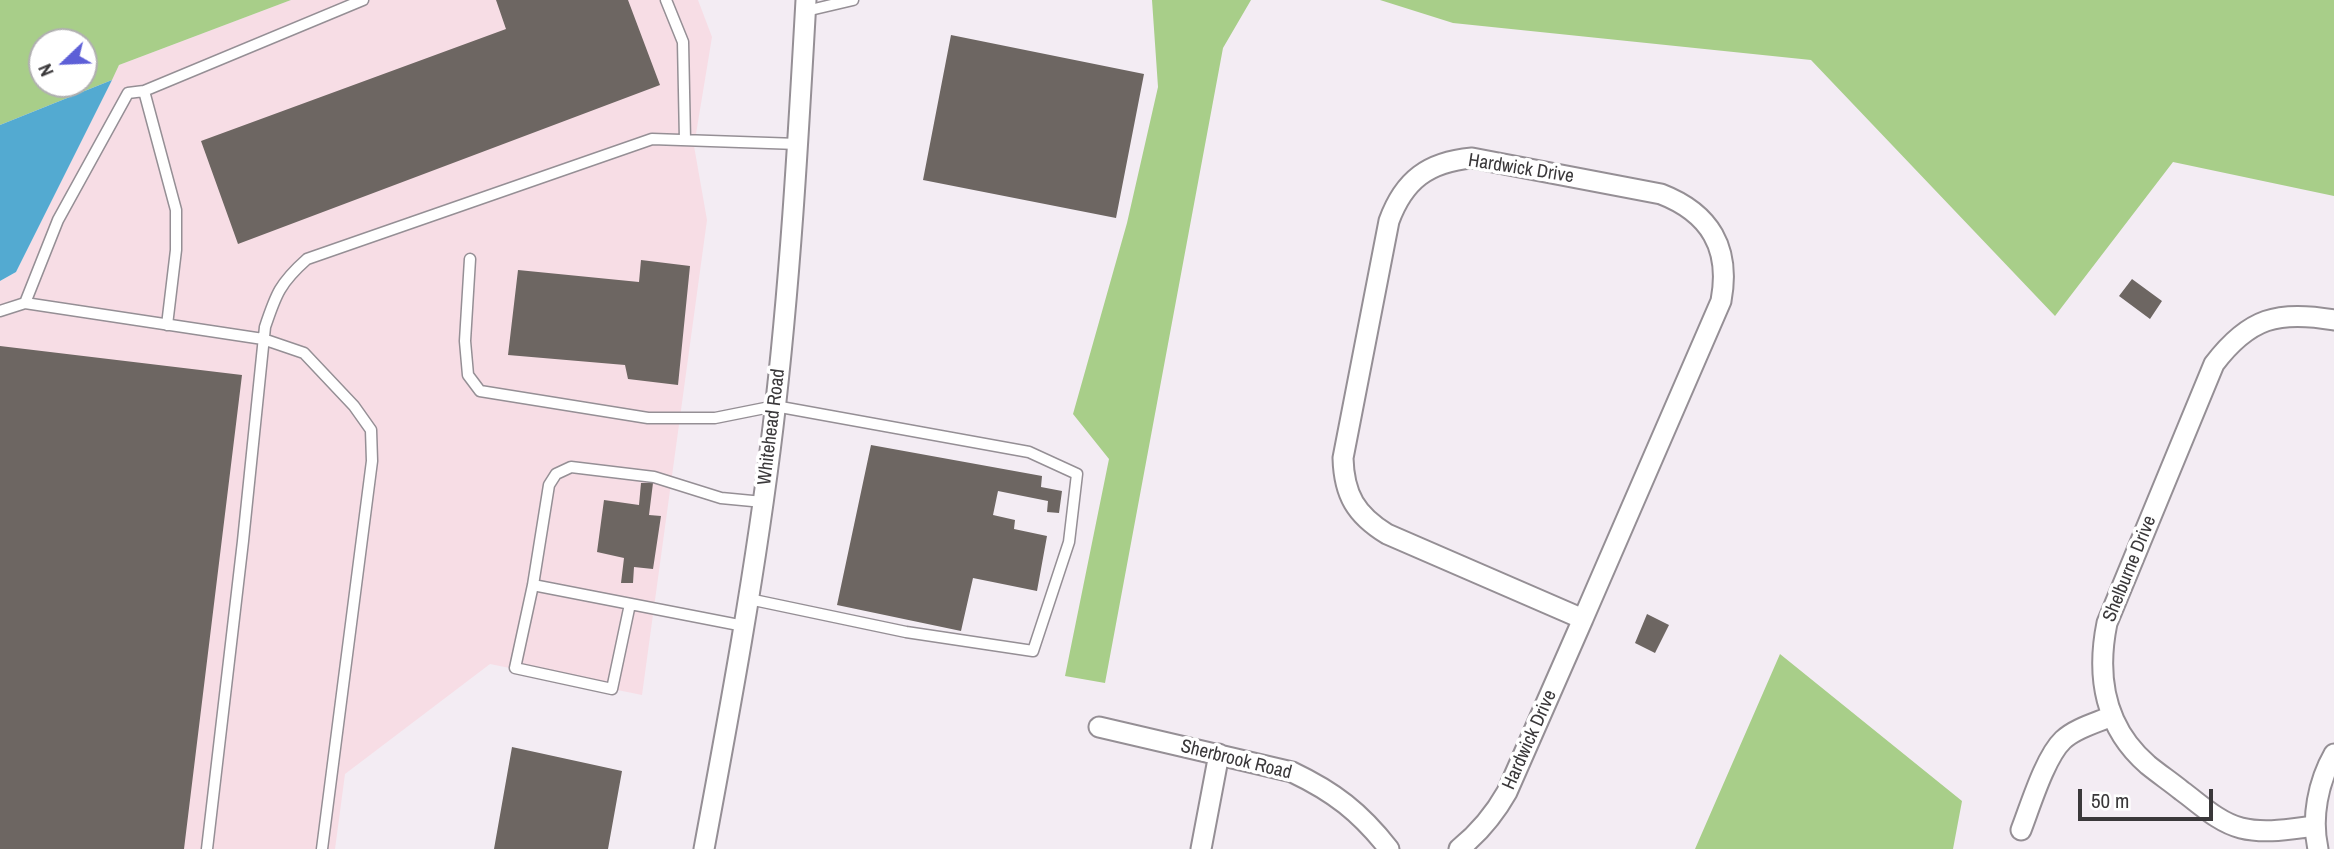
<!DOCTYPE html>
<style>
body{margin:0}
#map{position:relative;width:2334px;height:849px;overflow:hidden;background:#f3ecf3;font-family:"Archivo Narrow",sans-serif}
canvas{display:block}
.north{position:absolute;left:28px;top:28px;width:70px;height:70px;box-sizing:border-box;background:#fff;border:2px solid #b0afb0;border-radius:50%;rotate:247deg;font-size:19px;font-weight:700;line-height:28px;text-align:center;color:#3a383a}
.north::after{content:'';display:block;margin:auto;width:24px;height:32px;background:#5d5fd7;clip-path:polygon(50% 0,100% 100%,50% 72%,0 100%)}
.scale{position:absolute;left:2078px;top:789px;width:135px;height:32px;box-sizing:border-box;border:4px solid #3a383a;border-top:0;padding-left:9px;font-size:21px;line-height:24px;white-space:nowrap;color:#3a383a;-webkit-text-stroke:5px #fff;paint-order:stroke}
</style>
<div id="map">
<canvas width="2334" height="849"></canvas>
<div class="north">N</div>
<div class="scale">50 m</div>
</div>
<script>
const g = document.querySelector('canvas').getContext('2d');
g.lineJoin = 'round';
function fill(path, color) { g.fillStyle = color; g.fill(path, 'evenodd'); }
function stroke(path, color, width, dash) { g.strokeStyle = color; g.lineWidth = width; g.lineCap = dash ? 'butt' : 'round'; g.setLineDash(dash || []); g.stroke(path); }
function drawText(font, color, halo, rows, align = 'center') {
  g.font = font + ' "Archivo Narrow",sans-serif'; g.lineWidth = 7; g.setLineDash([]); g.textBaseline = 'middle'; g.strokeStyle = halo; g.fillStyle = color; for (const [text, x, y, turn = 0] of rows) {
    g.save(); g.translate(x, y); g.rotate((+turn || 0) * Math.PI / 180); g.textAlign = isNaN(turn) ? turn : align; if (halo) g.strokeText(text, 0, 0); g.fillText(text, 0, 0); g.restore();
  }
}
fill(new Path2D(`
 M 291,0 L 698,0 L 712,37 L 694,146 L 707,220 L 642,695 L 490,664 L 345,774 L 335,849 L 0,849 L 0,281 L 16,272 L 119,65 Z`), '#f7dde5');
fill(new Path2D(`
 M 0,0 L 291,0 L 119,65 L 112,80 L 0,125 ZM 42,42 L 84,42 L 84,84 L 42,84 Z
 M 1152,0 L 1251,0 L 1223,48 L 1105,683 L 1065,676 L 1109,459 L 1073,414 L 1127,223 L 1158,87 Z
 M 1380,0 L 2334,0 L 2334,196 L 2173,162 L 2055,316 L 1811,60 L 1453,23 Z
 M 1780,654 L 1962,801 L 1953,849 L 1695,849 Z`), '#a8ce89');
fill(new Path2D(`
 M 112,80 L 16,272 L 0,281 L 0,125 Z`), '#53aad1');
fill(new Path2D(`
 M 496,0 L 628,0 L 660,85 L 238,244 L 201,141 L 506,29 Z
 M 951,35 L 1144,74 L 1116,218 L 923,180 Z
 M 641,260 L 690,266 L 678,385 L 628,379 L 625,365 L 508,355 L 518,270 L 639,282 Z
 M 2132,279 L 2162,301 L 2150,319 L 2119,296 Z
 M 0,346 L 242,375 L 184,849 L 0,849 Z
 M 871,445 L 1042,476 L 1041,487 L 1062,491 L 1059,513 L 1047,512 L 1048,501 L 998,491 L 993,515 L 1015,520 L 1014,529 L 1047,536 L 1037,591 L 973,578 L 961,631 L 837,605 Z
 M 641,483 L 653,483 L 649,515 L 661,516 L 653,569 L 634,567 L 633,583 L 621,583 L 624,558 L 597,552 L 604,500 L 639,505 Z
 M 1647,614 L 1669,625 L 1655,653 L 1635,643 Z
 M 512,747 L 622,771 L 608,849 L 494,849 Z`), '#6d6662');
const lane = new Path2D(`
 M 666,0 L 683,42 L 685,140
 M 806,11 L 853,0
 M 144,91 L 363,0
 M 470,259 L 465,341 L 468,375 L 480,391 L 648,418 L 715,418 L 775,406 L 1029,452 L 1077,474 L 1069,542 L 1033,651 L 906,632 L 749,599
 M 25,303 L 58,220 L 128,93 L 144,91 L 176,210 L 176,250 L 167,325
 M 0,311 L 25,303 L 263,339 L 304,353 L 354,406 L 371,430 L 372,461 L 322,849
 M 533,585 L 744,626
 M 630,604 L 612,689 L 515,668 L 533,585 L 549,485 L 556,474 L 571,467 L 654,477 L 721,498 L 763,502
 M 207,849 L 243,541 L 265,327 C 276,294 280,283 307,259 L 652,139 L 798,144`);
const street = new Path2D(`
 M 1472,158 L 1661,194 C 1710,213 1731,248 1721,301 L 1583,619 L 1387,534 C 1356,515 1344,495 1343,458 L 1389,221 C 1404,180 1428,162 1472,158 Z
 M 1099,727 L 1292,772 C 1334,792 1360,812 1389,849
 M 2315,826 C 2290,829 2265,834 2241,828 C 2218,822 2200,804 2182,791 C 2171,782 2159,774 2148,765 C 2105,728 2096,677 2107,623 L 2214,364 C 2249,318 2278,310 2334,320
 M 2021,830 C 2030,807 2045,757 2063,740 C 2076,728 2096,723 2112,716
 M 704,849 C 730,709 756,569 773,427 C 790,285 798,143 806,0
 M 1201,849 L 1219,754
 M 1459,849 C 1480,832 1494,815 1507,792 L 1583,619
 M 2318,849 C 2311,818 2318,782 2334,754`);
stroke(lane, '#958f95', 13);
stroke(street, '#958f95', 23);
stroke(lane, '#fff', 10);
stroke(street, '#fff', 19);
drawText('19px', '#3a383a', '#fff', [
 ["Hardwick Drive",1521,169,9],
 ["Whitehead Road",772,427,-83],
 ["Shelburne Drive",2130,569,-68],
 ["Hardwick Drive",1530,740,-66],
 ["Sherbrook Road",1236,760,14]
]);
</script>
